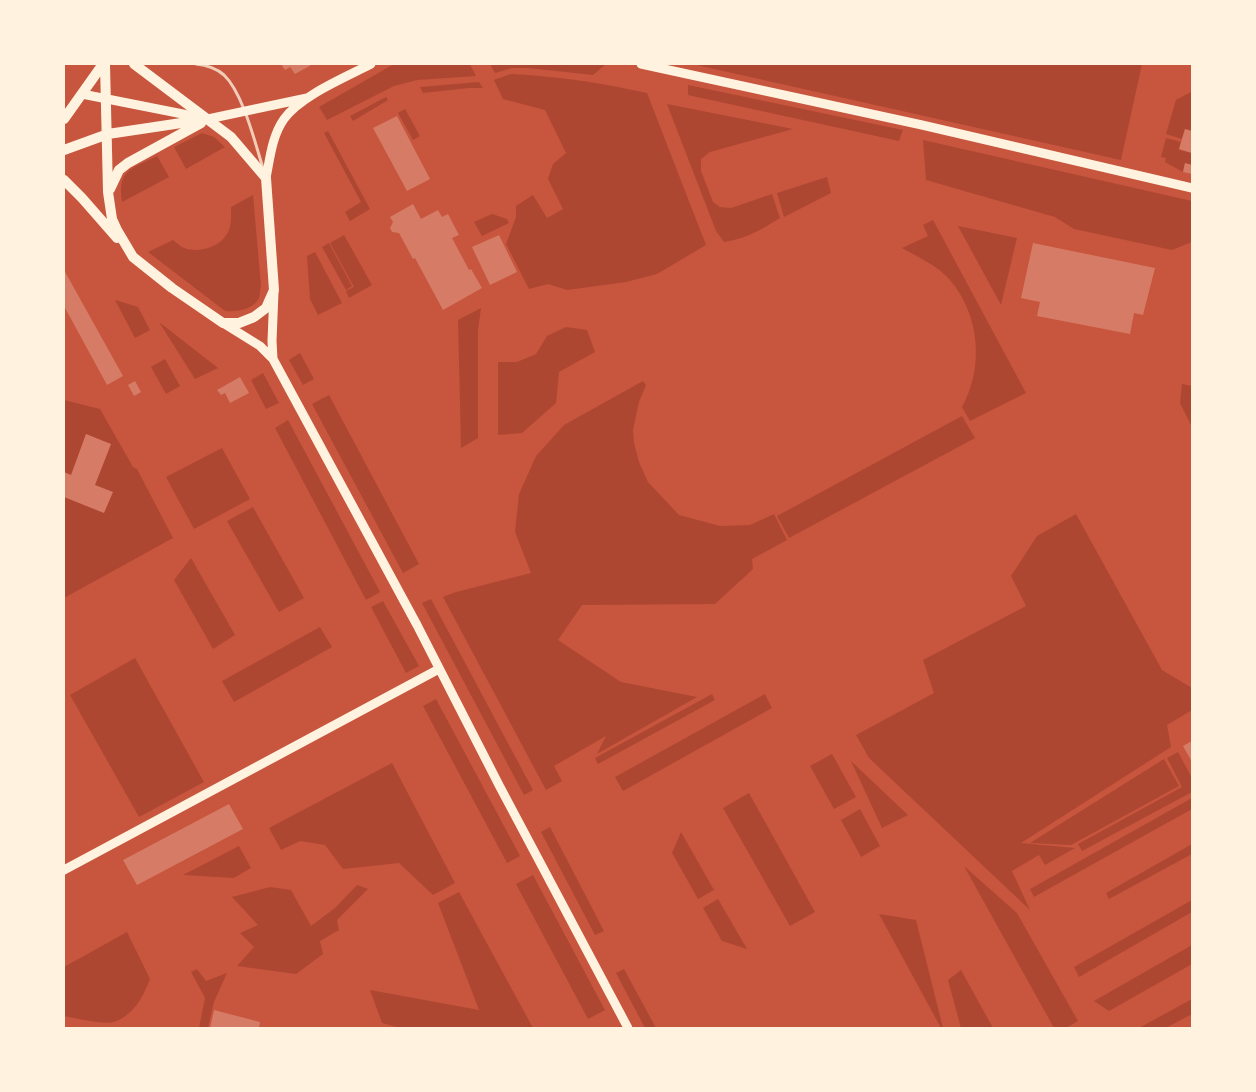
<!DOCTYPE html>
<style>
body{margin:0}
#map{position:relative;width:1256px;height:1092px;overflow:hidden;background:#c8553d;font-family:"Fira Sans",sans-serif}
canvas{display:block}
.frame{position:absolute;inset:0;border:65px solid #fff3e0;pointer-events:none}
</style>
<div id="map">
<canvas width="1256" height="1092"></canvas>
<div class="frame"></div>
</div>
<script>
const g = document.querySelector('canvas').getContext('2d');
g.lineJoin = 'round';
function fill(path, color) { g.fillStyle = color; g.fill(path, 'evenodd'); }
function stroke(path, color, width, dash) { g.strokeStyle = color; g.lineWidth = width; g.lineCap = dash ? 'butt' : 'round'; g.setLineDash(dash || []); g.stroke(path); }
fill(new Path2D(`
 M 394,64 L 470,64 L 476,76 L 417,80 L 394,86 L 327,120 L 319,107 Z
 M 490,64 L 606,64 L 593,75 L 528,68 L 512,68 L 495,73 Z
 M 692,64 L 1142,64 L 1121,160 Z
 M 511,74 C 557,76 601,83 647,93 L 706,245 L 657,274 L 626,282 L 567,290 L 548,284 L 529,289 L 506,244 L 516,217 L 516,206 L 533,195 L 547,218 L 563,209 L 548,179 L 553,164 L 566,153 L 545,110 L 503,99 L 494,80 Z
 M 479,82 L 483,88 L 469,88 L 423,93 L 420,87 Z
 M 688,85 L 903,130 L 899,141 L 688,95 Z
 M 1191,92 L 1192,92 L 1192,131 L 1185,129 L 1182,139 L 1166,134 L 1176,100 Z
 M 386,97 L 388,100 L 353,121 L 350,116 Z
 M 667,104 L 793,129 L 710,152 L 701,159 L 701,171 L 713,202 L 720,207 L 731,208 L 772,194 L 780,218 C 762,229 746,239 724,242 L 716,231 Z
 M 405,109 L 420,136 L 413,140 L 398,113 Z
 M 328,131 L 370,209 L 350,221 L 345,212 L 361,202 L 324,133 Z
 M 202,133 L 214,137 L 225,147 L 186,169 L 174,147 Z
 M 1166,138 L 1181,142 L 1179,150 L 1192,153 L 1192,165 L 1185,163 L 1183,172 L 1165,162 L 1166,158 L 1161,157 Z
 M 923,140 L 1192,201 L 1192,242 L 1172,250 L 1074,229 L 1055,217 L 926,180 Z
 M 157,156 L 169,177 L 122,202 C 117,169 132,169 157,156 Z
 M 827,177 L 831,193 L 784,217 L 777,193 Z
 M 253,195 L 261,286 C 260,289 260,295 259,298 C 253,310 236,312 225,311 L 148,252 L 173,240 C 175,242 179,245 182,247 C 196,254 219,248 227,234 C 232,226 231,216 231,207 Z
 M 492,214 L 507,219 L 509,223 L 482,236 L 474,222 Z
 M 933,220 L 1026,393 L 970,421 L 962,407 C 984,368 980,315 950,280 C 938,266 918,257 902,248 L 928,236 L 923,225 Z
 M 958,226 L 1017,238 L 1001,305 Z
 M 344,235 L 372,285 L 349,298 L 346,291 L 354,287 L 330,243 Z
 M 329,243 L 352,286 L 346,290 L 322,247 Z
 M 315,252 L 342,303 L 318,315 L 310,299 L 307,256 Z
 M 115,300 L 138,307 L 150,330 L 135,338 Z
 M 481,308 L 478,330 L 478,438 L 461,448 L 458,320 Z
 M 159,322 L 218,368 L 195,379 Z
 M 566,327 L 587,330 L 595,352 L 559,372 L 556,403 L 522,433 L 498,435 L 498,362 L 517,362 L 536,354 L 547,336 Z
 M 300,353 L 314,379 L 303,385 L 289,360 Z
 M 165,359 L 180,386 L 166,394 L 151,367 Z
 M 263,373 L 279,403 L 266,409 L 251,380 Z
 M 643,381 L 646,385 L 639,402 L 633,430 L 634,443 L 639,462 L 648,482 L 679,515 L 720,526 L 750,525 L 774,514 L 787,540 L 752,559 L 753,569 L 715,604 L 582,605 L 558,640 L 621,682 L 697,697 L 597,754 L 606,736 L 554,766 L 562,781 L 546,790 L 443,597 L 456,592 L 531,573 L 515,532 L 519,494 L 536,456 L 564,425 Z
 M 1182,384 L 1192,386 L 1192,427 L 1180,403 Z
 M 329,395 L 419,564 L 403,573 L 312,404 Z
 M 64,400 L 100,409 L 133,467 L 137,469 L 173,538 L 64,598 Z
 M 962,416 L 975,438 L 789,538 L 777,516 Z
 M 288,420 L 380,592 L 366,600 L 275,428 Z
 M 222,448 L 250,499 L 194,529 L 166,477 Z
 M 253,507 L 304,598 L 279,612 L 227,521 Z
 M 1076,514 L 1162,670 L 1192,688 L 1192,710 L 1167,725 L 1171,747 L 1021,843 L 1075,848 L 1045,865 L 1039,855 L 1012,871 L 1030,910 L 869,758 L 856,735 L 934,693 L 923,660 L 1026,606 L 1011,576 L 1037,536 Z
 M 191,558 L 235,635 L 213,649 L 174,580 Z
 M 431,599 L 533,790 L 524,795 L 422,603 Z
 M 383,601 L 419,666 L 406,673 L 371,607 Z
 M 320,627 L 332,647 L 234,702 L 222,681 Z
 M 135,658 L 204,782 L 139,817 L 70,695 Z
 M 712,694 L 715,700 L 598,764 L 595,758 Z
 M 765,694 L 772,708 L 623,791 L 615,777 Z
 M 436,699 L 520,856 L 507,863 L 423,706 Z
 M 1178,752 L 1192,778 L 1192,792 L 1082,851 L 1078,844 L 1182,787 L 1167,758 Z
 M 832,754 L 856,797 L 834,809 L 810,766 Z
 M 1164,759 L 1179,786 L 1071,845 L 1030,843 Z
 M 851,761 L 908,815 L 882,828 Z
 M 392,763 L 455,883 L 433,895 L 399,863 L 343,869 L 325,845 L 300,841 L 281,850 L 269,828 Z
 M 749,793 L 815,912 L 790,926 L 723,808 Z
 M 1192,798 L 1192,809 L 1034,897 L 1030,889 Z
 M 860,809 L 880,846 L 861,857 L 841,820 Z
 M 550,827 L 604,931 L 595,935 L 541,832 Z
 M 681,832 L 714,890 L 698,899 L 672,853 Z
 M 1192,844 L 1192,854 L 1109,899 L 1106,893 Z
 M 239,846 L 251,868 L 234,878 L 183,875 Z
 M 964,866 L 1017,913 L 1078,1021 L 1066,1028 L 1054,1028 Z
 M 533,875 L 605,1010 L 588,1019 L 516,884 Z
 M 357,885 L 368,889 L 337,920 L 339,930 L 320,941 L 323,954 L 296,974 L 237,966 L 254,947 L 240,933 L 258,925 L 232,897 L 270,887 L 291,890 L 311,926 L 335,908 Z
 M 459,892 L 533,1028 L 400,1028 L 382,1023 L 370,990 L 479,1010 L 438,903 Z
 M 718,899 L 747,949 L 722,941 L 703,908 Z
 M 1192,900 L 1192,912 L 1079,977 L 1074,967 Z
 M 879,914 L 916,920 L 943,1028 L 941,1028 Z
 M 127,932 L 150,979 C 143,997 134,1015 114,1022 C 105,1025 74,1018 64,1016 L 64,967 Z
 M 1192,945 L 1192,964 L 1109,1011 L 1094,1001 Z
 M 197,969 L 206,981 L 227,973 L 214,1002 L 208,1028 L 199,1028 L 205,998 L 191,972 Z
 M 624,969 L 656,1028 L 645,1028 L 616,973 Z
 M 961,970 L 993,1028 L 961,1028 L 948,980 Z
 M 1192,999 L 1192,1014 L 1166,1028 L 1139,1028 Z`), '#ae4732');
fill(new Path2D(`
 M 281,64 L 313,64 L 295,74 L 290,67 L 285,70 Z
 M 397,116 L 430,179 L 407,191 L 373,128 Z
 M 1185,129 L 1192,131 L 1192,153 L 1179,149 Z
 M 1185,163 L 1192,165 L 1192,174 L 1183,172 Z
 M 413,204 L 421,219 L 438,210 L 442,217 L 448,214 L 459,235 L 452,238 L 469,270 L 471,269 L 482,288 L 443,310 L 415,258 L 413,259 L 399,233 L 392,232 L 390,228 L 393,222 L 390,217 Z
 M 499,235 L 517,272 L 490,285 L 472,247 Z
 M 1033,243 L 1155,268 L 1143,315 L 1134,313 L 1130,334 L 1037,316 L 1040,302 L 1021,298 Z
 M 64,270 L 123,376 L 107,385 L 64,306 Z
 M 240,377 L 249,393 L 230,403 L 225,393 L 221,395 L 217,390 Z
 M 135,381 L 141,392 L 134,396 L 128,385 Z
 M 86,434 L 111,444 L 95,485 L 113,492 L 104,513 L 64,497 L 64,472 L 71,475 Z
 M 1192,741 L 1192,762 L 1183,746 Z
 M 229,804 L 243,829 L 137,885 L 123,860 Z
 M 214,1010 L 260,1022 L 259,1028 L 210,1028 Z`), '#d67c66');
stroke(new Path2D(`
 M 196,64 C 206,65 216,68 224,75 C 243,93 255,143 263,168`), '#f1ccb7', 3);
stroke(new Path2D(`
 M 641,64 L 922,125 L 1192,188
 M 82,94 L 208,119 L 307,98
 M 266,178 C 270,158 272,136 284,119 C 300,96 346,77 371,64
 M 223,323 L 260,346 L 273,359 L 417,625 L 500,787 L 628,1028
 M 273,359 L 272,341 L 274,292
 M 64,870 L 439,669`), '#fff3e0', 9);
stroke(new Path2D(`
 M 105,64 L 108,192 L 112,219 L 117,230 L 133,257 L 172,288 L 223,323 L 239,323 L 254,317 L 266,308 L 274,290 L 266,178 L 231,137 L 134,64
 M 64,119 L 103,64
 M 64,150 L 108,134 L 208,119
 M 64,180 L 82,198 L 117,238
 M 110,189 L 119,170 L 128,163 L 201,123`), '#fff3e0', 10);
</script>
